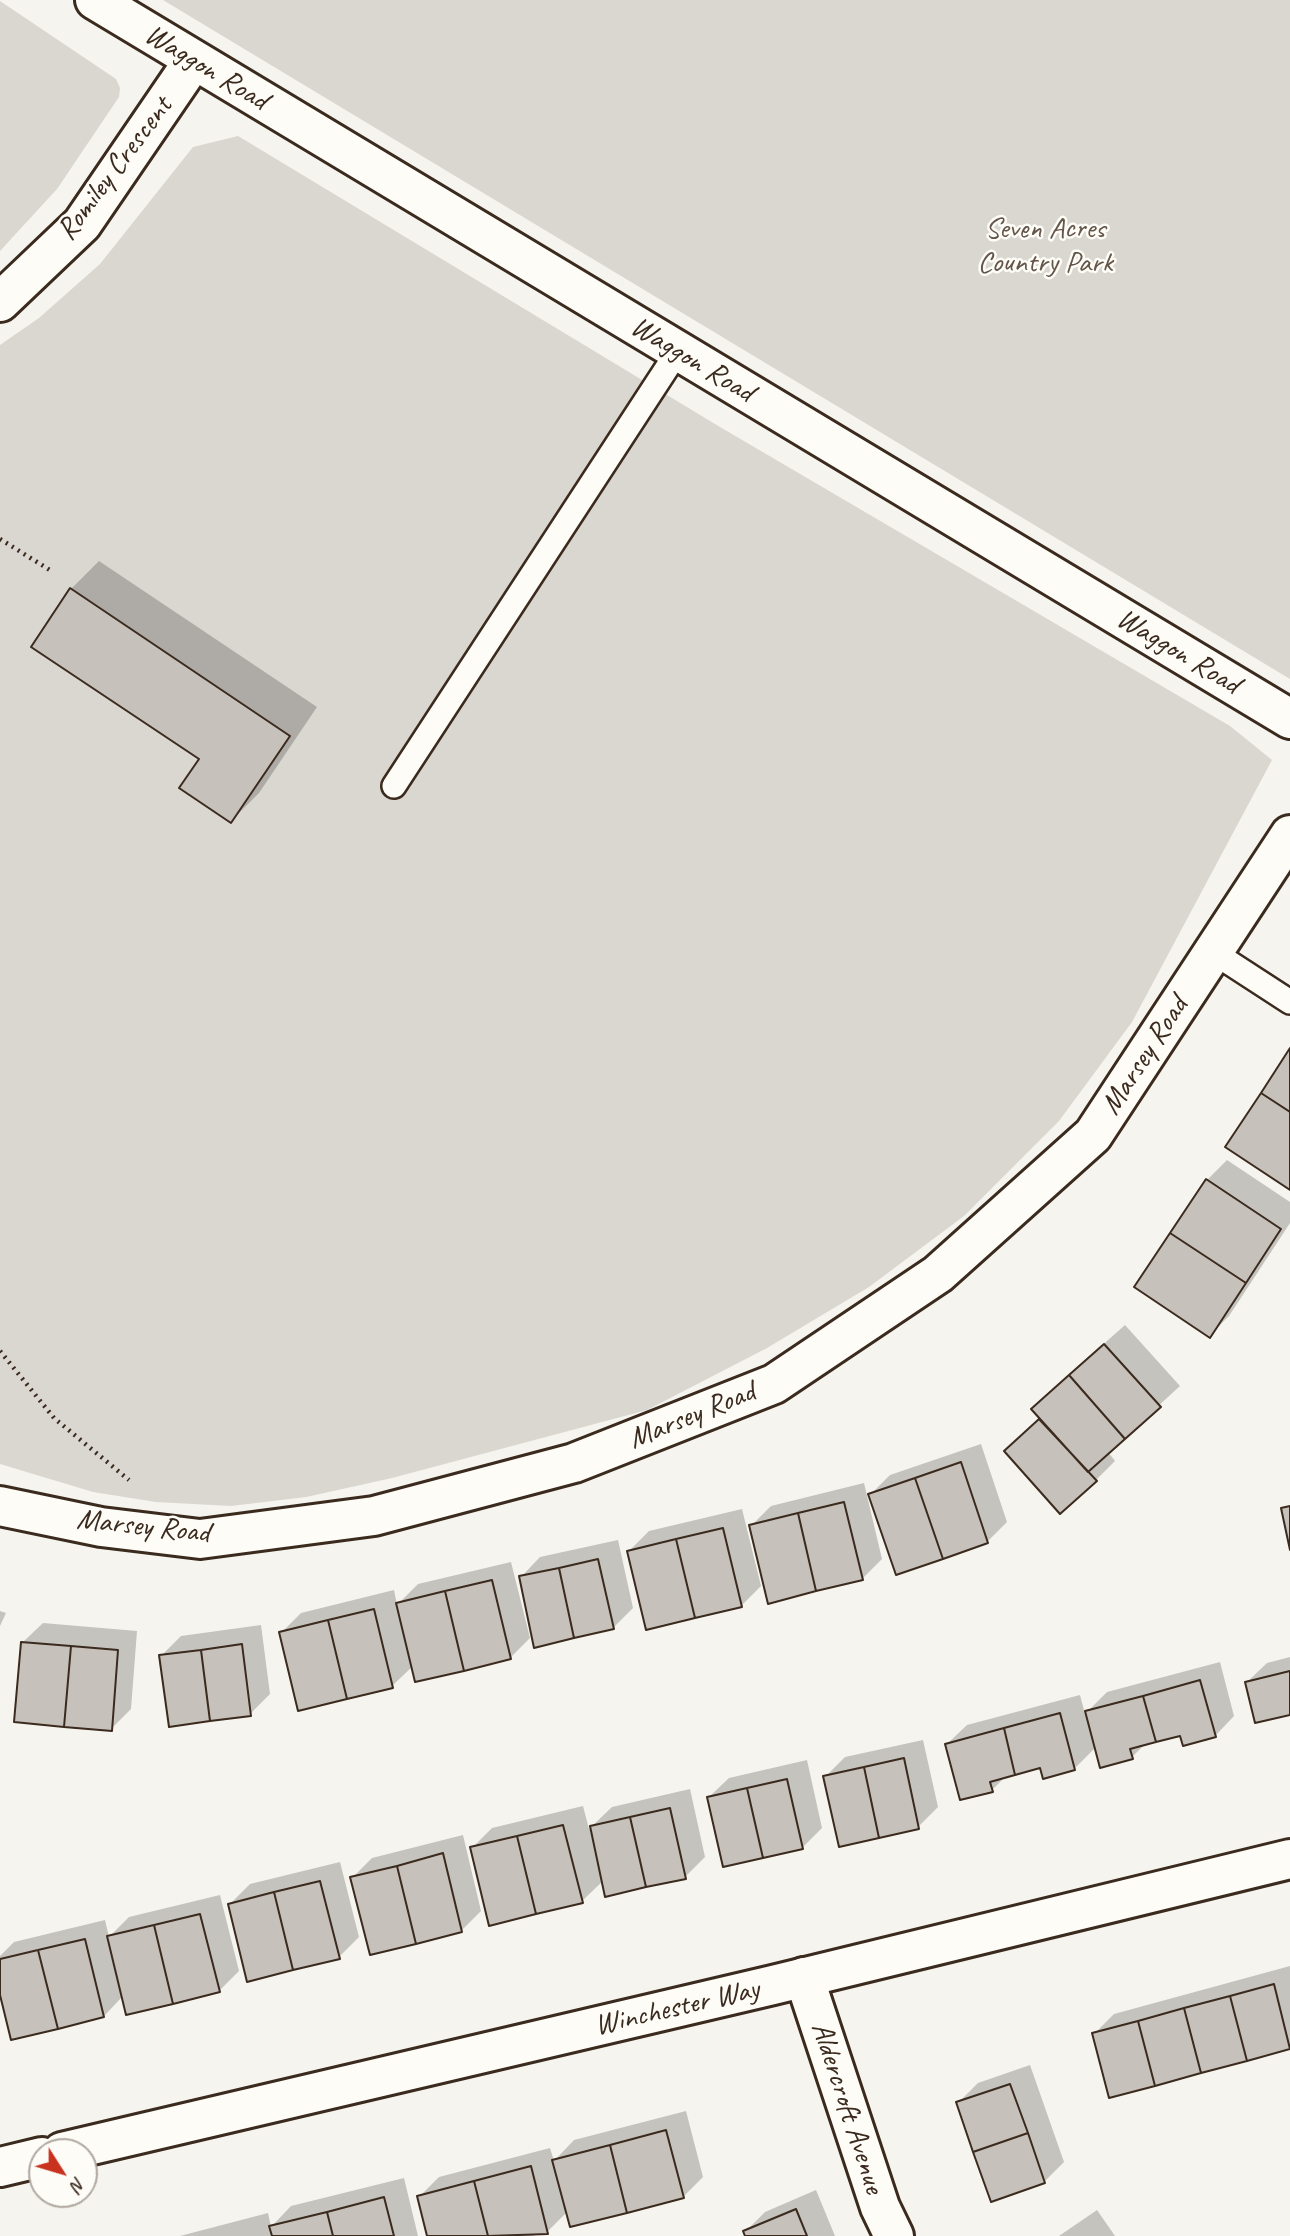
<!DOCTYPE html>
<style>
body{margin:0}
#map{position:relative;width:1290px;height:2236px;overflow:hidden;background:#f5f4ee;font-family:Caveat,sans-serif}
canvas{display:block}
.north{position:absolute;left:28px;top:2138px;width:70px;height:70px;box-sizing:border-box;background:#fdfcf7;border:2px solid #afa8a0;border-radius:50%;rotate:127deg;font-size:19px;font-weight:700;line-height:28px;text-align:center;color:#3b2a1e}
.north::after{content:'';display:block;margin:auto;width:24px;height:32px;background:#c8321e;clip-path:polygon(50% 0,100% 100%,50% 72%,0 100%)}
</style>
<div id="map">
<canvas width="1290" height="2236"></canvas>
<div class="north">N</div>
</div>
<script>
const g = document.querySelector('canvas').getContext('2d');
g.lineJoin = 'round';
function fill(path, color) { g.fillStyle = color; g.fill(path, 'evenodd'); }
function stroke(path, color, width, dash) { g.strokeStyle = color; g.lineWidth = width; g.lineCap = dash ? 'butt' : 'round'; g.setLineDash(dash || []); g.stroke(path); }
function drawText(font, color, halo, rows, align = 'center') {
  g.font = font + ' Caveat,sans-serif'; g.lineWidth = 5; g.setLineDash([]); g.textBaseline = 'middle'; g.strokeStyle = halo; g.fillStyle = color; for (const [text, x, y, turn = 0] of rows) {
    g.save(); g.translate(x, y); g.rotate((+turn || 0) * Math.PI / 180); g.textAlign = isNaN(turn) ? turn : align; if (halo) g.strokeText(text, 0, 0); g.fillText(text, 0, 0); g.restore();
  }
}
fill(new Path2D(`
 M 163,0 L 1290,0 L 1290,679 Z
 M 0,1 L 116,79 L 120,88 L 119,97 L 57,189 L 0,251 Z
 M 238,136 L 720,427 L 1230,726 L 1272,760 L 1132,1022 L 1059,1121 L 964,1216 L 869,1287 L 767,1348 L 647,1410 L 392,1478 L 306,1497 L 231,1506 L 156,1502 L 93,1492 L 0,1464 L 0,345 L 39,318 L 100,264 L 193,147 Z`), '#dad6d0');
fill(new Path2D(`
 M 99,561 L 317,707 L 259,793 L 231,821 L 201,759 L 71,589 Z
 M 1227,1160 L 1290,1202 L 1290,1223 L 1229,1316 L 1210,1335 L 1207,1180 Z
 M 1125,1325 L 1180,1386 L 1108,1452 L 1115,1461 L 1096,1480 L 1026,1432 L 1041,1418 L 1053,1389 Z
 M 981,1444 L 1007,1522 L 987,1542 L 870,1495 L 890,1475 Z
 M 864,1483 L 882,1559 L 862,1579 L 751,1526 L 771,1506 Z
 M 742,1509 L 761,1586 L 741,1606 L 629,1551 L 649,1531 Z
 M 618,1540 L 633,1608 L 613,1628 L 521,1577 L 540,1557 Z
 M 511,1562 L 530,1638 L 510,1658 L 413,1666 L 392,1686 L 281,1633 L 301,1613 L 394,1590 L 397,1605 L 418,1584 Z
 M 0,1611 L 6,1613 L 0,1626 Z
 M 43,1623 L 137,1631 L 131,1709 L 111,1729 L 23,1642 Z
 M 261,1625 L 270,1694 L 250,1714 L 161,1656 L 181,1636 Z
 M 1290,1657 L 1290,1713 L 1247,1682 L 1267,1663 Z
 M 1220,1662 L 1234,1716 L 1215,1736 L 1181,1734 L 1146,1743 L 1132,1757 L 1096,1747 L 1074,1769 L 1041,1766 L 1006,1776 L 992,1790 L 947,1744 L 967,1725 L 1080,1695 L 1085,1714 L 1107,1692 Z
 M 923,1740 L 938,1807 L 918,1827 L 825,1777 L 845,1757 Z
 M 807,1760 L 822,1828 L 802,1848 L 709,1797 L 729,1778 Z
 M 690,1789 L 705,1857 L 685,1877 L 604,1880 L 582,1901 L 472,1848 L 492,1828 L 583,1806 L 589,1829 L 612,1807 Z
 M 463,1835 L 481,1911 L 461,1931 L 352,1878 L 372,1858 Z
 M 340,1862 L 359,1937 L 339,1957 L 230,1904 L 250,1884 Z
 M 220,1895 L 239,1971 L 219,1991 L 123,1996 L 104,2016 L 0,1987 L 0,1956 L 14,1942 L 105,1920 L 109,1937 L 129,1917 Z
 M 1290,1966 L 1290,2047 L 1110,2096 L 1094,2034 L 1114,2014 Z
 M 1030,2065 L 1064,2162 L 1044,2182 L 958,2103 L 978,2083 Z
 M 686,2111 L 703,2177 L 683,2197 L 568,2211 L 547,2232 L 532,2236 L 429,2236 L 419,2197 L 439,2177 L 550,2148 L 554,2161 L 574,2140 Z
 M 404,2178 L 418,2236 L 180,2236 L 268,2213 L 271,2227 L 291,2206 Z
 M 816,2190 L 835,2236 L 747,2236 L 745,2232 L 765,2212 Z
 M 1097,2210 L 1115,2236 L 1059,2236 Z`), '#0003');
const building = new Path2D(`
 M 70,588 L 290,736 L 231,823 L 179,788 L 199,759 L 31,647 Z
 M 1290,1048 L 1290,1112 L 1261,1093 Z
 M 1261,1093 L 1290,1112 L 1290,1190 L 1225,1147 Z
 M 1206,1179 L 1281,1229 L 1246,1283 L 1170,1233 Z
 M 1170,1233 L 1246,1283 L 1210,1338 L 1134,1287 Z
 M 1104,1344 L 1161,1407 L 1125,1439 L 1069,1375 Z
 M 1069,1375 L 1125,1439 L 1088,1472 L 1031,1409 Z
 M 1039,1419 L 1097,1481 L 1060,1514 L 1004,1451 Z
 M 961,1462 L 988,1543 L 943,1559 L 915,1478 Z
 M 915,1478 L 943,1559 L 896,1575 L 868,1494 Z
 M 844,1502 L 863,1580 L 816,1591 L 798,1513 Z
 M 1290,1506 L 1290,1550 L 1281,1508 Z
 M 798,1513 L 816,1591 L 768,1604 L 749,1525 Z
 M 723,1528 L 742,1607 L 695,1618 L 676,1539 Z
 M 676,1539 L 695,1618 L 646,1630 L 627,1551 Z
 M 598,1559 L 614,1629 L 574,1638 L 559,1568 Z
 M 559,1568 L 574,1638 L 534,1648 L 519,1576 Z
 M 492,1580 L 511,1659 L 464,1671 L 445,1591 Z
 M 445,1591 L 464,1671 L 415,1682 L 396,1603 Z
 M 374,1609 L 393,1688 L 347,1699 L 328,1620 Z
 M 328,1620 L 347,1699 L 298,1711 L 279,1632 Z
 M 21,1642 L 71,1646 L 64,1727 L 14,1722 Z
 M 242,1644 L 251,1716 L 210,1721 L 201,1650 Z
 M 71,1646 L 118,1650 L 112,1731 L 64,1727 Z
 M 201,1650 L 210,1721 L 169,1727 L 159,1655 Z
 M 1290,1671 L 1290,1715 L 1255,1723 L 1245,1682 Z
 M 1200,1680 L 1216,1737 L 1183,1746 L 1180,1736 L 1156,1742 L 1143,1696 Z
 M 1143,1696 L 1156,1742 L 1130,1749 L 1133,1759 L 1100,1768 L 1085,1711 Z
 M 1060,1713 L 1075,1770 L 1043,1779 L 1040,1768 L 1015,1775 L 1004,1728 Z
 M 1004,1728 L 1015,1775 L 990,1782 L 993,1792 L 960,1800 L 945,1744 Z
 M 904,1758 L 919,1829 L 879,1838 L 864,1767 Z
 M 864,1767 L 879,1838 L 839,1847 L 823,1776 Z
 M 787,1779 L 803,1849 L 763,1858 L 747,1788 Z
 M 747,1788 L 763,1858 L 723,1867 L 707,1797 Z
 M 670,1808 L 686,1879 L 646,1887 L 630,1817 Z
 M 630,1817 L 646,1887 L 605,1897 L 590,1826 Z
 M 563,1825 L 583,1903 L 536,1914 L 517,1836 Z
 M 517,1836 L 536,1914 L 489,1926 L 470,1847 Z
 M 443,1853 L 462,1932 L 416,1944 L 397,1866 Z
 M 397,1866 L 416,1944 L 370,1955 L 350,1877 Z
 M 320,1881 L 340,1959 L 293,1970 L 274,1892 Z
 M 274,1892 L 293,1970 L 247,1982 L 228,1904 Z
 M 200,1914 L 220,1992 L 173,2004 L 154,1925 Z
 M 154,1925 L 173,2004 L 126,2015 L 107,1936 Z
 M 85,1939 L 104,2017 L 58,2029 L 38,1950 Z
 M 38,1950 L 58,2029 L 11,2040 L 0,1995 L 0,1959 Z
 M 1274,1984 L 1290,2049 L 1247,2061 L 1230,1996 Z
 M 1230,1996 L 1247,2061 L 1201,2073 L 1184,2008 Z
 M 1184,2008 L 1201,2073 L 1155,2086 L 1138,2021 Z
 M 1138,2021 L 1155,2086 L 1109,2098 L 1092,2033 Z
 M 1010,2084 L 1028,2133 L 973,2152 L 956,2102 Z
 M 666,2130 L 684,2198 L 627,2213 L 610,2145 Z
 M 1028,2133 L 1045,2183 L 991,2202 L 973,2152 Z
 M 610,2145 L 627,2213 L 570,2227 L 552,2160 Z
 M 531,2166 L 548,2234 L 488,2236 L 474,2181 Z
 M 474,2181 L 488,2236 L 427,2236 L 417,2196 Z
 M 384,2197 L 394,2236 L 333,2236 L 327,2212 Z
 M 796,2209 L 807,2236 L 745,2236 L 743,2231 Z
 M 327,2212 L 333,2236 L 272,2236 L 269,2226 Z`);
fill(building, '#c7c1bb');
stroke(building, '#3b2a1e', 2);
const service = new Path2D(`
 M 394,786 L 678,351
 M 1213,952 L 1290,1002`);
const minor = new Path2D(`
 M 95,0 L 1290,719
 M 0,302 L 82,224 L 194,60
 M 0,1506 L 101,1527 L 200,1539 L 374,1516 L 574,1463 L 774,1384 L 938,1274 L 1093,1135 L 1290,835
 M 804,1977 L 880,2207 L 894,2236`);
const tertiary = new Path2D(`
 M 62,2152 L 773,1985 L 1290,1859
 M 0,2167 L 42,2157`);
stroke(service, '#3b2a1e', 28);
stroke(minor, '#3b2a1e', 44);
stroke(tertiary, '#3b2a1e', 44);
stroke(new Path2D(`
 M 0,539 L 53,572
 M 0,1351 L 54,1418 L 129,1480`), '#3b2a1e', 4.5, [2, 5]);
stroke(service, '#fdfcf7', 23);
stroke(minor, '#fdfcf7', 38);
stroke(tertiary, '#fdfcf7', 38);
drawText('30px', '#3b2a1e', '#fdfcf7', [
 ["Waggon Road",206,68,31],
 ["Romiley Crescent",115,169,-53],
 ["Waggon Road",692,360,31],
 ["Waggon Road",1178,652,31],
 ["Marsey Road",1145,1056,-57],
 ["Marsey Road",692,1416,-22],
 ["Marsey Road",143,1527,6],
 ["Winchester Way",677,2008,-13],
 ["Aldercroft Avenue",847,2108,72]
]);
drawText('30px', '#63554a', '#fdfcf7', [
 ["Seven Acres",1045,229],
 ["Country Park",1045,263]
]);
</script>
